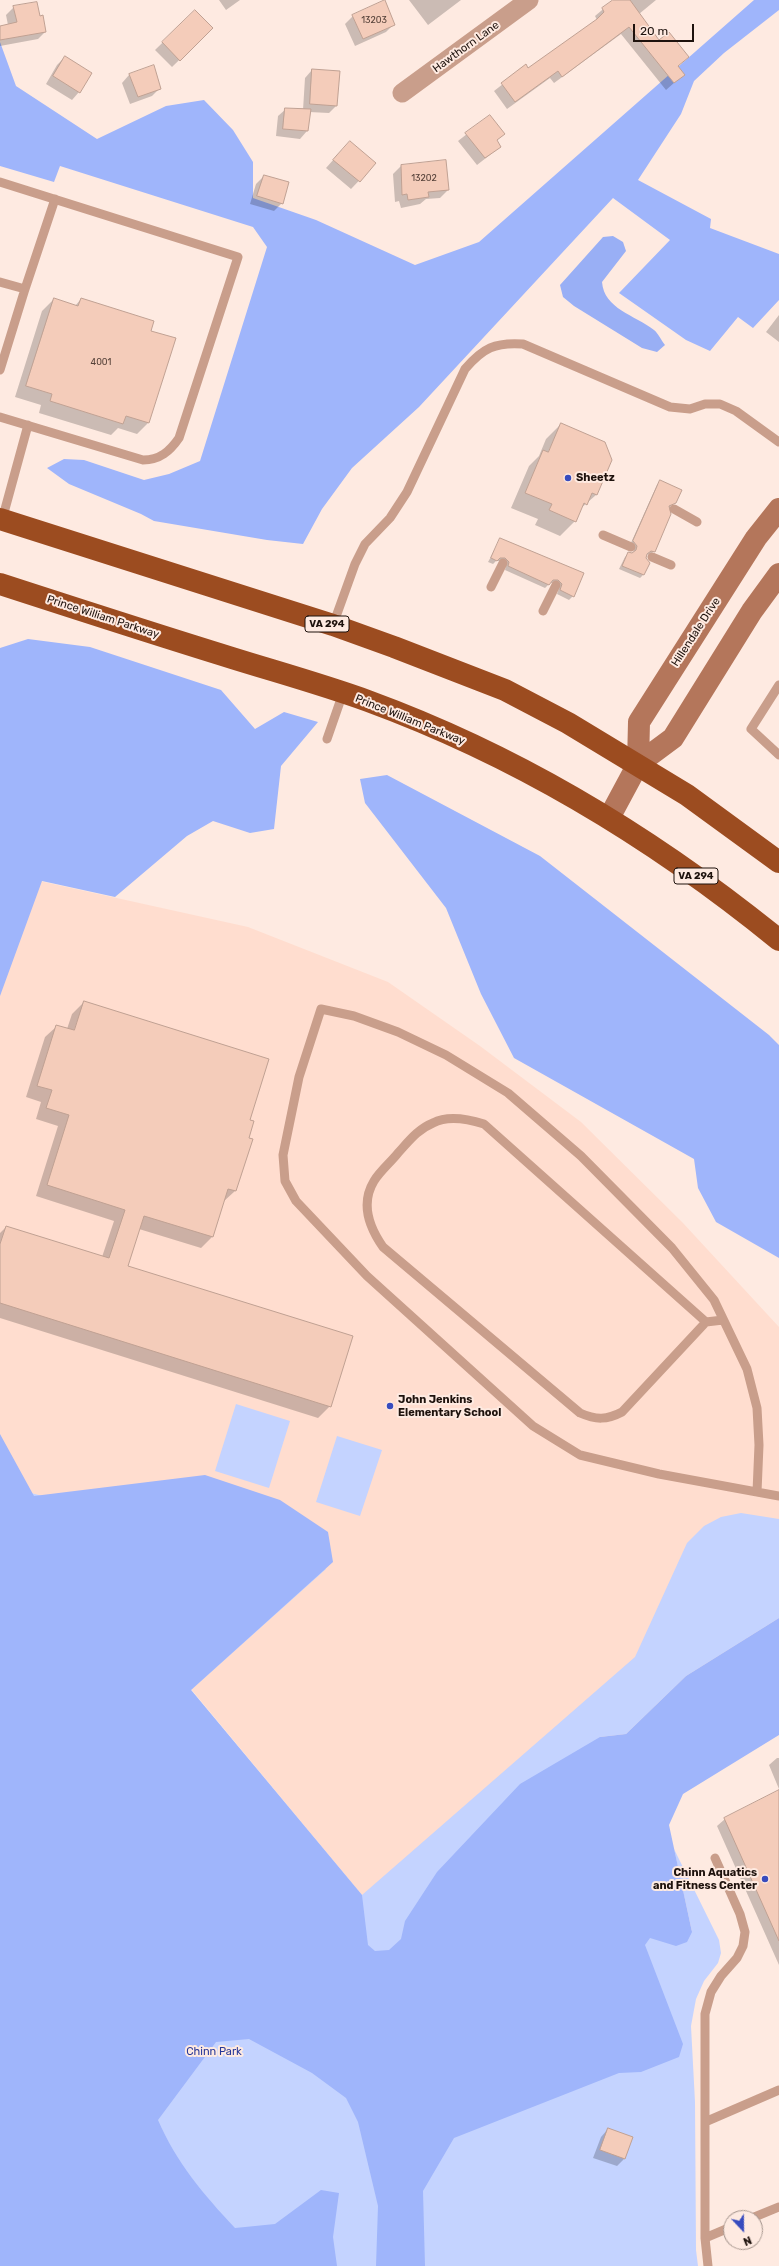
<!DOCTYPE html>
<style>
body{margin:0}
#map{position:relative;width:779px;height:2266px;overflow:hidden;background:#feeae1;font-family:Rubik,sans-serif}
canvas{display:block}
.north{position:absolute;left:723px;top:2210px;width:40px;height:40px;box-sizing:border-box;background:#feeae1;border:1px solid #a4948c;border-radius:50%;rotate:158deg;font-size:11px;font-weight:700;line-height:16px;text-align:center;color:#1e120d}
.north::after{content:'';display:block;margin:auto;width:14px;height:18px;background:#374bbe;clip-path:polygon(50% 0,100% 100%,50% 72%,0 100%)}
.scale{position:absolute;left:633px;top:24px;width:61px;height:18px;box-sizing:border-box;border:2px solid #1e120d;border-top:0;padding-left:5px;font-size:12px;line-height:14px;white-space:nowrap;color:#1e120d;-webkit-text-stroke:3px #feeae1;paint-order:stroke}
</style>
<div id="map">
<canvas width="779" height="2266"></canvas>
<div class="north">N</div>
<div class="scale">20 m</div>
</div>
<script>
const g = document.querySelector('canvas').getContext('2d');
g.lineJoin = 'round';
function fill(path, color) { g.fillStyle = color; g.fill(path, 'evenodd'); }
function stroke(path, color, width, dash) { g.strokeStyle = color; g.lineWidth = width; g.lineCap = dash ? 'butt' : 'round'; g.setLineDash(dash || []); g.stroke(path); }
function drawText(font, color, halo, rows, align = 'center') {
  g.font = font + ' Rubik,sans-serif'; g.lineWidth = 4; g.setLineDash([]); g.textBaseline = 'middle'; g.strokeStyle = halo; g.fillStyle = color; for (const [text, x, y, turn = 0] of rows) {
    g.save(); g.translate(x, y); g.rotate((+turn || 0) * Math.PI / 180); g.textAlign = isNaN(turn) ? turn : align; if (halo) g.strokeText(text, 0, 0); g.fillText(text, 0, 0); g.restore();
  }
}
fill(new Path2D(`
 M 26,878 L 248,927 L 388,982 L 480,1046 L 581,1122 L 683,1223 L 779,1327 L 779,1551 L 370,1905 L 191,1689 L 325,1569 L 0,1485 L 0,952 Z`), '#ffddcf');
fill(new Path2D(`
 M 236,1404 L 290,1421 L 269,1488 L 215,1471 Z
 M 337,1436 L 382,1450 L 360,1516 L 316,1502 Z
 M 0,1485 L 326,1569 L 191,1690 L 362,1895 L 635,1657 L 687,1543 L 704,1526 L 721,1517 L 741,1513 L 779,1519 L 779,1618 L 686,1676 L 626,1734 L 600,1737 L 692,1932 L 674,1849 L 719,1940 L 721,1953 L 718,1963 L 704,1981 L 696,1999 L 691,2026 L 695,2102 L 696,2250 L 698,2266 L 0,2266 Z`), '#c4d3ff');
fill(new Path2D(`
 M 754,0 L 779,0 L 779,10 L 724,53 L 694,81 L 681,114 L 638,180 L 711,219 L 710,228 L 779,254 L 779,300 L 753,328 L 738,317 L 710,351 L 686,340 L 619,293 L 670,240 L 613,198 L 419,407 L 352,468 L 322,509 L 303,544 L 267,540 L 154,521 L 141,514 L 69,484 L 47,468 L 64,459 L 84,460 L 144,480 L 169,474 L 200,461 L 267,247 L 253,227 L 60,166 L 54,182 L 0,166 L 0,42 L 16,86 L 97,139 L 166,106 L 204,100 L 233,130 L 253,162 L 253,198 L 316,220 L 415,265 L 479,242 Z
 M 28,639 L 90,647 L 221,690 L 255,729 L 284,712 L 318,722 L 281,766 L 274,829 L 250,833 L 213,821 L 187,836 L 115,897 L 42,881 L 0,996 L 0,648 Z
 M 387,775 L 540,856 L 769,1035 L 779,1045 L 779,1258 L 716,1222 L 698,1188 L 694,1159 L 514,1058 L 481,994 L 446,908 L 365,803 L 360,779 Z
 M 0,1434 L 34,1496 L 205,1475 L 280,1500 L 328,1532 L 333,1562 L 191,1690 L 362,1895 L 368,1945 L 375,1951 L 389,1950 L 401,1939 L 405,1921 L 437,1872 L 520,1784 L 600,1737 L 626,1734 L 686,1676 L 779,1618 L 779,1735 L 683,1794 L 669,1825 L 692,1932 L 687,1942 L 676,1946 L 650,1938 L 645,1945 L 683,2044 L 679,2057 L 641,2072 L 619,2073 L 454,2138 L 423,2191 L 425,2266 L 376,2266 L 378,2206 L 358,2122 L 346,2098 L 312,2073 L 249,2039 L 216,2042 L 158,2120 C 176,2162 204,2195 235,2228 L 275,2224 L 321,2190 L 339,2193 L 333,2237 L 337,2266 L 0,2266 Z`), '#9fb5fb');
fill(new Path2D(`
 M 613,236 L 623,242 L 626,251 L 602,282 C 604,309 635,315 654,330 C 658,333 661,340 665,345 L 657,352 L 642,348 L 574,306 L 563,297 L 560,285 L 603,237 Z`), '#99aff5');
fill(new Path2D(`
 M 219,0 L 240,0 L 226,10 Z
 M 409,0 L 461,0 L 428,25 Z
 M 614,0 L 656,0 L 639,14 L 683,75 L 666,90 L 621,34 L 554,83 L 550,78 L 507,109 L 494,91 L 526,66 L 528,69 L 597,20 L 595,16 Z
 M 14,7 L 39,17 L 45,32 L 38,39 L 0,46 L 0,28 L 8,25 L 6,15 Z
 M 195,11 L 212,28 L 172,67 L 155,50 Z
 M 353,16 L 394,24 L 386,32 L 355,46 L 345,24 Z
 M 65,57 L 79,92 L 72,100 L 46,84 L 57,65 Z
 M 312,70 L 336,106 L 329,113 L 309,112 L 307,131 L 300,139 L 276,136 L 278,116 L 286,109 L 303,110 L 305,78 Z
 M 129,75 L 160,88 L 152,96 L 130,104 L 122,83 Z
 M 490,116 L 504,134 L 496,141 L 500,147 L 477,165 L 458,141 Z
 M 342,150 L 375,164 L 351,189 L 326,168 Z
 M 401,166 L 448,190 L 440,198 L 426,199 L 420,204 L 401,208 L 399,201 L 395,202 L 393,174 Z
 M 264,176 L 282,203 L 274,211 L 250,204 L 256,184 Z
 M 54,299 L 75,306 L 81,299 L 150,331 L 148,423 L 137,434 L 118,428 L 111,435 L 39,413 L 41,405 L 15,397 L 42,311 Z
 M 779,315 L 779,342 L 766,332 Z
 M 561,424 L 611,460 L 596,495 L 580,509 L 575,521 L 560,536 L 535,525 L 538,519 L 511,508 L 529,466 L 539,456 L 546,439 Z
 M 660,482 L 675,503 L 668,508 L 654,551 L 650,555 L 646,554 L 643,575 L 640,578 L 619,569 L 625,557 L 629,553 L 633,553 L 634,550 L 630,545 L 657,485 Z
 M 501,539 L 583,574 L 573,596 L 569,600 L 557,594 L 559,588 L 555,583 L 550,583 L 545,588 L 505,570 L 506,566 L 502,561 L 496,561 L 493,564 L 488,562 Z
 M 84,1002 L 248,1121 L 235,1191 L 223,1202 L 212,1237 L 201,1248 L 139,1229 L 127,1266 L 330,1406 L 318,1418 L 0,1318 L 0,1233 L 6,1227 L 102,1257 L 114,1221 L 36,1196 L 58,1126 L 36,1119 L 41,1102 L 26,1097 L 45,1037 L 57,1026 L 67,1029 L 72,1014 Z
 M 777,1758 L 779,1758 L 779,1789 L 769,1765 Z
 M 779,1792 L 779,1965 L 717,1826 L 725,1819 Z
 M 608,2129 L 624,2159 L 617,2166 L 593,2158 L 601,2137 Z`), '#0003');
const building = new Path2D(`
 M 385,0 L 395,25 L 363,39 L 352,15 Z
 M 613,0 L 630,0 L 659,40 L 669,32 L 689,57 L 678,66 L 685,75 L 674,83 L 629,27 L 562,77 L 558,71 L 515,102 L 501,83 L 526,64 L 528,68 L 597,19 L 604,12 L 602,8 Z
 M 37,2 L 40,16 L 43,15 L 46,32 L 0,40 L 0,26 L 17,22 L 13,6 Z
 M 195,10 L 213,28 L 180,61 L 162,42 Z
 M 65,56 L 92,73 L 80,93 L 53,76 Z
 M 154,65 L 161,89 L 138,97 L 129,74 Z
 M 312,69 L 340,71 L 337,106 L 310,104 Z
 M 285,108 L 311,109 L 308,131 L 283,129 Z
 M 490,115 L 505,134 L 497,140 L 501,147 L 485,158 L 465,133 Z
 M 350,141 L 376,163 L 360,182 L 333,160 Z
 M 446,160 L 449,190 L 428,192 L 429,197 L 408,200 L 407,194 L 402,195 L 401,165 Z
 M 264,175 L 289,182 L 283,204 L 257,196 Z
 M 54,298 L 78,306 L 81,298 L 154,321 L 151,331 L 176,338 L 149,423 L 126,416 L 123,424 L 50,401 L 52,394 L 26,386 Z
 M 561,423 L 605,442 L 612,460 L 597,495 L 592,493 L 587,505 L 584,503 L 576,522 L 549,510 L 552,504 L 525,493 L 543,450 L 548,452 Z
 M 660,480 L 682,490 L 676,503 L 669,506 L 671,514 L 655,552 L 651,551 L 647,554 L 646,558 L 650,563 L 644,575 L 622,566 L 628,552 L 632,553 L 636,550 L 637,546 L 633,541 Z
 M 500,538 L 584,573 L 574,597 L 560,590 L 562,584 L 558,580 L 553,580 L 549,585 L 508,566 L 509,562 L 505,558 L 500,558 L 497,561 L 491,558 Z
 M 84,1001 L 269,1059 L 250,1120 L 254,1121 L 249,1138 L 253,1139 L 236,1191 L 228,1189 L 213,1237 L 144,1216 L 128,1266 L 353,1336 L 331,1407 L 0,1303 L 0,1244 L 6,1226 L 109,1258 L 125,1210 L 47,1185 L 69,1115 L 46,1108 L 52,1090 L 37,1086 L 56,1025 L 74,1030 Z
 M 779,1790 L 779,1941 L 724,1818 Z
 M 608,2128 L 633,2137 L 625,2159 L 600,2150 Z`);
fill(building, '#f4ccba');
stroke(building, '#c0a193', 1);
stroke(new Path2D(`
 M 0,182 L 238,257 L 179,438 C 170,451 160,460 143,460 L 0,417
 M 0,282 L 25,289 L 55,199
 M 0,370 L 25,289
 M 674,509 L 697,522
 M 2,520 L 28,425
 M 603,535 L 631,547
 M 652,557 L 671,565
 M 491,587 L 503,563
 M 543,611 L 556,585
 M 333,625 L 355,564 L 365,544 L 390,518 L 407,492 L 465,369 C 483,348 495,342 523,344 L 670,407 L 690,409 L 705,404 L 720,404 L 736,411 L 779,442
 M 779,685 L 751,729 L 779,755
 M 327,739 L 343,693
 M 706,1322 L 484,1124 C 468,1119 448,1115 433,1123 C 418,1129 409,1141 398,1153 C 391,1162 380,1171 374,1181 C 360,1204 369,1227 383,1247 L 580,1413 C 596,1420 607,1420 622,1412 L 706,1322 L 723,1320
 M 757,1492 L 759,1445 L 757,1408 L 747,1369 L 714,1300 L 672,1248 L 581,1156 L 508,1093 L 446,1055 L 398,1032 L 354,1016 L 321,1009 L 299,1077 L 283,1155 L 285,1181 L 296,1201 L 367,1276 L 533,1426 L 580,1455 L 659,1474 L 779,1496
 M 705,2122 L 779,2090
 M 752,2218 L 779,2207
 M 705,2238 L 731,2227
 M 708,2266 L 705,2238 L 705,2014 L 711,1992 L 721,1976 L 737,1958 L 743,1946 L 745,1932 L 740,1914 L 715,1858`), '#c99e8b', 9);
stroke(new Path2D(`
 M 402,93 L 529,0`), '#c99e8b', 19);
stroke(new Path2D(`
 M 638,764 L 639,722 L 756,538 L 779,509
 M 609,818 L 638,764 L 673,738 L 752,611 L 779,574`), '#b4765b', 22);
stroke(new Path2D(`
 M 0,519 L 333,625 L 394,647 L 505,690 L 568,723 L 687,795 L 779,862
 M 0,584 C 77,609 154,634 232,658 C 277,672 324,685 368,701 C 518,756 655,839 779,940`), '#9c4c20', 22);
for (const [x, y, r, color] of [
 [568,478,4,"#374bbe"],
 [390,1406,4,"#374bbe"],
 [765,1879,4,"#374bbe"]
]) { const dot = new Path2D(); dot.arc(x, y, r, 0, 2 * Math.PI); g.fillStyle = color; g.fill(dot); stroke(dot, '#feeae1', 1.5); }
drawText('9px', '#544038', null, [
 ["13203",374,20],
 ["13202",424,178],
 ["4001",101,362]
]);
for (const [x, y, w] of [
 [327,624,44],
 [696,876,44]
]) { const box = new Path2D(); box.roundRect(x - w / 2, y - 8, w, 16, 3); g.fillStyle = '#feeae1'; g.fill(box); stroke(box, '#1e120d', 1); }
drawText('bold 10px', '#1e120d', null, [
 ["VA 294",327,624],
 ["VA 294",696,876]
]);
drawText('11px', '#1e120d', '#feeae1', [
 ["Hawthorn Lane",466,47,-36],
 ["Prince William Parkway",103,617,18],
 ["Hillendale Drive",696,632,-57],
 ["Prince William Parkway",410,720,22]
]);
drawText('bold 11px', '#1e120d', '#feeae1', [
 ["Sheetz",576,478],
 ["John Jenkins",398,1400],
 ["Elementary School",398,1413],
 ["Chinn Aquatics",757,1873,"right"],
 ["and Fitness Center",757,1886,"right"]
], 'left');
drawText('11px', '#273798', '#feeae1', [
 ["Chinn Park",214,2052]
]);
</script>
